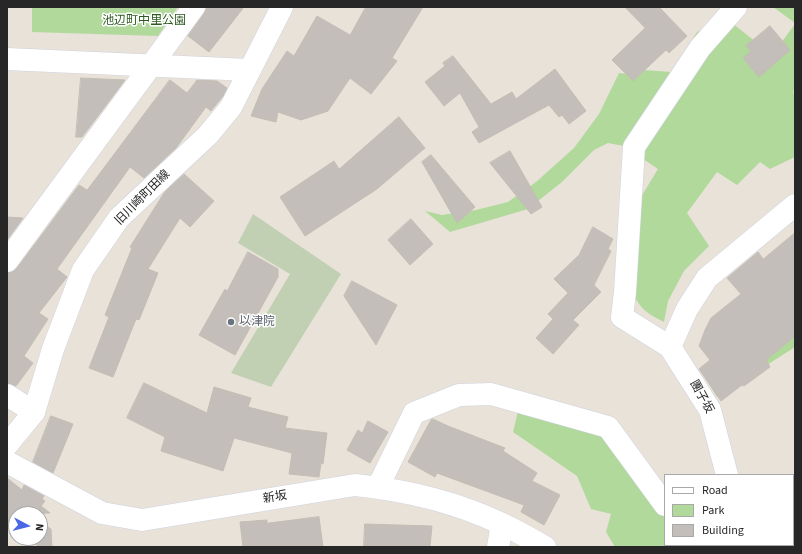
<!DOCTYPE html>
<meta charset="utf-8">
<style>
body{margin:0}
#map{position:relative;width:802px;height:554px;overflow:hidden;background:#e8e2d9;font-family:"Source Sans 3",sans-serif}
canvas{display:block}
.frame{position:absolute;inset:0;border:8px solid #272727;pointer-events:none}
.legend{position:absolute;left:664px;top:474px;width:130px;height:72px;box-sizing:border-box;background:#fff;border:1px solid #a9a9a9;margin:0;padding:5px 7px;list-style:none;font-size:12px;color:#272727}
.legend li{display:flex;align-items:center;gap:8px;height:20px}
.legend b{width:20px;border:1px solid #a9a9a9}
.north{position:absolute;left:8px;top:506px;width:40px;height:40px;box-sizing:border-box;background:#fff;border:1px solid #a9a9a9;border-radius:50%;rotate:97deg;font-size:11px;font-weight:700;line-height:16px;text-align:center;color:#272727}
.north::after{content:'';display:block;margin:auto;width:14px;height:18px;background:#4a68e5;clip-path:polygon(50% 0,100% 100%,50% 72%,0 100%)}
</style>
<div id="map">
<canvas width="802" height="554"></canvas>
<div class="frame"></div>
<ul class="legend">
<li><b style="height:5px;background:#fff"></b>Road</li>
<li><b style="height:11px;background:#b1d99b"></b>Park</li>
<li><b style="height:11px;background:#c3beb9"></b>Building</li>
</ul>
<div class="north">N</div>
</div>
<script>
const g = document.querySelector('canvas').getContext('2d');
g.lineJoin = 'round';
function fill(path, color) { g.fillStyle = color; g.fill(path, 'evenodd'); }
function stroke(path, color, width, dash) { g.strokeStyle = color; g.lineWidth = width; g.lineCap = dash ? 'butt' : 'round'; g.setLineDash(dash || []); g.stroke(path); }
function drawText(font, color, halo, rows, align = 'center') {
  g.font = font + ' "Source Sans 3","Noto Sans JP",sans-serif'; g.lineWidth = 3; g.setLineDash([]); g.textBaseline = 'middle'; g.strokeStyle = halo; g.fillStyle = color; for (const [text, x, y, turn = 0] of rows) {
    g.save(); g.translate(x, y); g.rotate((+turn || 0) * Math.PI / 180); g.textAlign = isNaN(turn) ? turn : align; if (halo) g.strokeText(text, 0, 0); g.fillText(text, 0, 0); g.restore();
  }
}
fill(new Path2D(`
 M 32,7 L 178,7 L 158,36 L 32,32 Z
 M 773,7 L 795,7 L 795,23 Z
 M 721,14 L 772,55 L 795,24 L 795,89 L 793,92 L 795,97 L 795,157 L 770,169 L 760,162 L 737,185 L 717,172 L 687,213 L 709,246 L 684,271 L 668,301 L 664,322 C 646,313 639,308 631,289 L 638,202 L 658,169 L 624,146 L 608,143 L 594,150 L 562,182 L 528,209 L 450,232 L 425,211 L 442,215 L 476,210 L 508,202 L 536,182 L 574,148 L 599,114 L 619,73 L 636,75 L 644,70 L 671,72 L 697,32 L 710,26 Z
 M 795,334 L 795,347 L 717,397 L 709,384 Z
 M 519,407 L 605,428 L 665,518 L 665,545 L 683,545 L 684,547 L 615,547 L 606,532 L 611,514 L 591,509 L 577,476 L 513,432 Z`), '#b1d99b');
fill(new Path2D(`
 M 253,214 L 341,274 L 271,387 L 231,373 L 290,274 L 238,243 Z`), '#c1d0b3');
const building = new Path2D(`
 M 208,7 L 244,7 L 209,52 L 188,36 Z
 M 366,7 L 423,7 L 392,58 L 397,61 L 371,94 L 350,78 L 328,111 L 301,120 L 278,112 L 276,122 L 251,116 L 262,89 L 287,51 L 294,56 L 317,16 L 350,35 Z
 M 625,7 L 659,7 L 687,36 L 669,53 L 666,50 L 633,81 L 612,60 L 645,28 Z
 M 770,26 L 790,50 L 759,77 L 743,58 L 751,51 L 746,46 Z
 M 453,56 L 491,104 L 512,92 L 516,99 L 555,69 L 586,111 L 569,124 L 562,115 L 559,117 L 549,105 L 479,143 L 472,132 L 479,127 L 460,93 L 444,106 L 425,82 L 445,66 L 443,63 Z
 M 81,78 L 125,80 L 82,137 L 76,137 Z
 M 170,80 L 187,93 L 197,80 L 217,81 L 227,88 L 223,96 L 211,111 L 206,107 L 176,148 L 144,178 L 130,167 L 57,269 L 67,277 L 39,313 L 48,319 L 24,356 L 33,363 L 16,386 L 7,383 L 7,273 L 12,272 L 17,268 L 79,185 L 87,190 Z
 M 399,117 L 425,148 L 377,189 L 305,236 L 280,197 L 334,161 L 339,169 Z
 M 510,151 L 542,207 L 531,214 L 490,163 Z
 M 431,155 L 475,207 L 457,223 L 422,162 Z
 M 184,174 L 214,201 L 190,227 L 180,218 L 148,269 L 158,273 L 139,320 L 136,319 L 113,377 L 89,368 L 109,317 L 105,315 L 132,248 L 130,247 L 164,193 Z
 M 7,217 L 23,218 L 7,240 Z
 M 411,219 L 433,244 L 410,265 L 388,240 Z
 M 593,227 L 613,239 L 608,249 L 611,251 L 594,285 L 601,292 L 573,320 L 579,325 L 553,354 L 536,338 L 553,319 L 548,314 L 568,293 L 554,279 L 579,255 Z
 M 795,233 L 795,336 L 766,360 L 770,367 L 744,386 L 742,385 L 721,401 L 699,369 L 710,360 L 699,346 L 705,330 L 711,318 L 741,294 L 727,278 L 758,252 L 763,259 Z
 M 248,252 L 278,269 L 278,277 L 235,355 L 199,335 L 225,289 L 227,291 Z
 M 352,281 L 397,305 L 376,345 L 344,296 Z
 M 144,383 L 207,413 L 214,387 L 251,398 L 248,407 L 288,417 L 285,428 L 327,433 L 323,464 L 321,463 L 319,477 L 289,474 L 292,453 L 234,438 L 223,471 L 161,451 L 165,437 L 127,418 Z
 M 51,416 L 73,424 L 53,473 L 33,462 Z
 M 433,419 L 448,426 L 505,448 L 503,451 L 537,473 L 532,481 L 560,495 L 544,525 L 521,512 L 524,505 L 437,473 L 435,477 L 408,462 L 431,420 Z
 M 368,421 L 388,432 L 370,463 L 347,450 L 358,430 L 362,433 Z
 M 7,478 L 22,490 L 24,485 L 44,496 L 42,499 L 45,501 L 41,506 L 50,513 L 16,514 L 16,529 L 7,521 Z
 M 319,517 L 323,547 L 243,547 L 240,522 L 267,520 L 267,523 Z
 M 40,522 L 51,529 L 52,547 L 39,547 L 28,538 L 40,538 Z
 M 365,524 L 432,526 L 430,547 L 364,547 Z`);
fill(building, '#c3beb9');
stroke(building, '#c3bdb4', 1);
const street = new Path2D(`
 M 7,59 L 249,70
 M 7,261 L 194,7
 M 670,347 L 687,309 L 707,278 L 795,205
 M 7,395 L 34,412
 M 7,462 L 102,513 L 142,520 L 355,485 C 405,490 456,502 502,524 C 517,531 531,539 545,547
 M 727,475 L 710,410 L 670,347 L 622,317 L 625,292 L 634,147 L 700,48 L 736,7
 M 378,487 L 414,413 L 459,395 L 491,394 L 608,427 L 665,505
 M 695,545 L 698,547
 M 780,545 L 781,547
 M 498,547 L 502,524`);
const secondary = new Path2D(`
 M 7,445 L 34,412 L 53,349 L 83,270 L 119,218 L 208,135 L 231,107 L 282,7`);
stroke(street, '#cfd2de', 23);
stroke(secondary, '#cfd2de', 23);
stroke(street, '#fff', 22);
stroke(secondary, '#fff', 22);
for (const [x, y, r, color] of [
 [231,322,4,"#6b7280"]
]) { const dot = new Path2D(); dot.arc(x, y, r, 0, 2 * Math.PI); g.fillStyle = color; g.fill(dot); stroke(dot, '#fff', 1.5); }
drawText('12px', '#2d5a20', '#fff', [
 ["池辺町中里公園",144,21]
]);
drawText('12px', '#272727', '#fff', [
 ["旧川崎町田線",143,198,-45],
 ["團子坂",701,397,61],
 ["新坂",275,498,-9]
]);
drawText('12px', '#5b616d', '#fff', [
 ["以津院",239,322]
], 'left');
</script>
